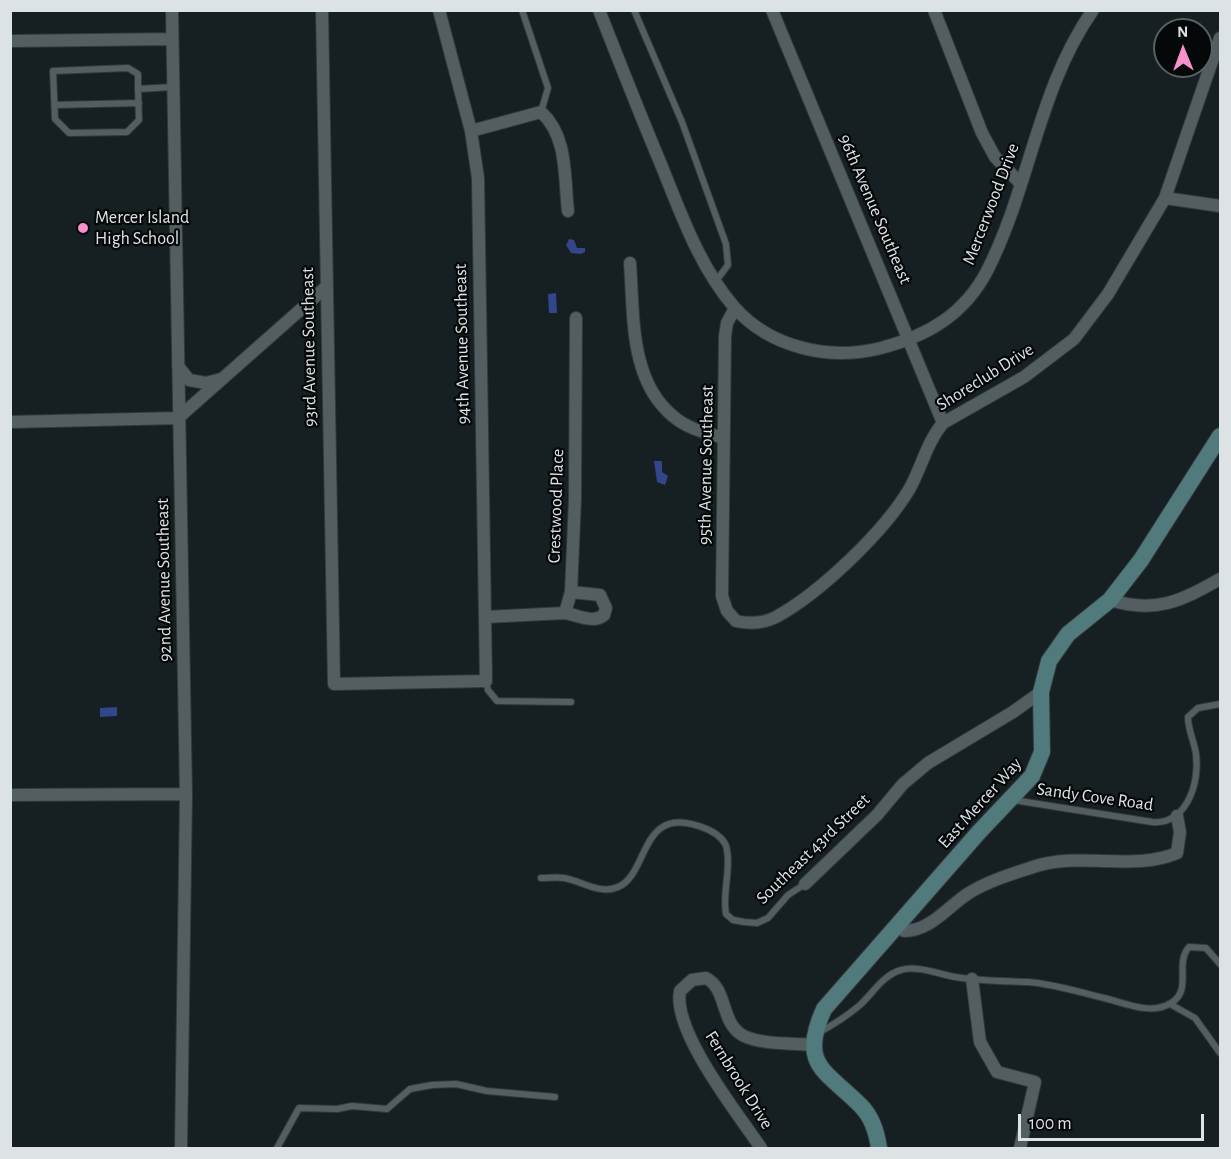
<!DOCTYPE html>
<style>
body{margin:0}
#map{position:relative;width:1231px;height:1159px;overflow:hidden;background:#161f22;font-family:"Alegreya Sans",sans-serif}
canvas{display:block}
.frame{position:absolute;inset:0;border:12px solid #dde3e5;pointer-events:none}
.north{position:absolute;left:1153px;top:18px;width:60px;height:60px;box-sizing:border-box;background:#050809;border:2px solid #5b6061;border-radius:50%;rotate:359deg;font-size:16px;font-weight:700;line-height:24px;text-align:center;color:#dde3e5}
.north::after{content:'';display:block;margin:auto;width:21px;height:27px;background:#f890cc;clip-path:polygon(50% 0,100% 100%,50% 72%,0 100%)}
.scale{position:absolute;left:1018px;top:1114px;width:186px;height:27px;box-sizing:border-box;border:3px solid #dde3e5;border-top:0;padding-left:8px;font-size:18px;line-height:21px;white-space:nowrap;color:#dde3e5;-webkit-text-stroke:4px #050809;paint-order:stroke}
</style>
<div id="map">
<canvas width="1231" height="1159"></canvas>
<div class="frame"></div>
<div class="north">N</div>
<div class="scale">100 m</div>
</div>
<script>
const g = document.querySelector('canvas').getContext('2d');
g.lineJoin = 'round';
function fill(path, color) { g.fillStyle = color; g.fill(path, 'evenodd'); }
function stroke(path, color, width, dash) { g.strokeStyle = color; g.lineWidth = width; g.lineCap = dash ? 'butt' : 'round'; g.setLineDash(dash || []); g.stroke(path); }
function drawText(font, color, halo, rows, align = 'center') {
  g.font = font + ' "Alegreya Sans",sans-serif'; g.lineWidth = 4.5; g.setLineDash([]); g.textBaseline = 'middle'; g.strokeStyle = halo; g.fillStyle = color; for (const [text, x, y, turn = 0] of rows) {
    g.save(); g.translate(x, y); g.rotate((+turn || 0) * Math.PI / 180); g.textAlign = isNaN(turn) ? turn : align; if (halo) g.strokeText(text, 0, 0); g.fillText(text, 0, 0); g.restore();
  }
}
fill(new Path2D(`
 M 569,239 L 574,240 L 577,248 L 585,248 L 585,252 L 581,254 L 571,253 L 566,245 Z
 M 556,293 L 557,313 L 549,313 L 548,294 Z
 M 654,461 L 662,461 L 662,472 L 668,476 L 665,485 L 657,482 Z
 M 117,707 L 117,716 L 100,717 L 100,708 Z`), '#33468b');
const lane = new Path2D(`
 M 522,10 L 548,88 L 541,112
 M 634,10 L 682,122 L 726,244 L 728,265 L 716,281
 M 138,89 L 139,120 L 127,132 L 69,133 L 55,119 L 53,71 L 128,68 L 138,74 L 138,89 L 173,87
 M 55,105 L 139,103
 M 486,681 L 488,690 L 497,701 L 571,702
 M 1013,800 L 1152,822 C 1186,825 1200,784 1196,754 C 1194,741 1188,730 1188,717 L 1198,708 L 1220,704
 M 541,878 C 549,878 557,877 564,878 C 582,881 600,895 618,887 C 651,873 638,799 709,830 C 717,834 726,841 727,850 C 731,871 722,893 726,914 L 733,920 L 744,922 L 757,923 L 768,918 L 788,895 L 805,884
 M 1170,1004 L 1195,1018 L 1220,1053
 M 818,1033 C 833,1025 847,1016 860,1005 C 873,993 883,975 901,970 C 917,965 938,974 955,977 C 979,981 1003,981 1028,982 C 1054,984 1083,993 1108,999 C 1127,1004 1152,1015 1171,1003 C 1193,990 1174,964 1189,947 L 1206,948 L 1220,964
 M 277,1148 L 299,1108 L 337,1109 L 352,1106 L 387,1109 L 410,1089 L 432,1085 L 456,1084 L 487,1091 L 555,1097`);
const street = new Path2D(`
 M 172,10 L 186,794 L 181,1148
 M 322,10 L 334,684 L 486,681 L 478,178 L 471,131 L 439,10
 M 599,10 C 619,61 639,112 660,162 C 680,211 699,267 735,308 C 771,348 830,361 881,348 C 927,336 964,315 987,271 C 1030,187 1038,88 1093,10
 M 772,10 L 943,423
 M 934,10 L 982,133 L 995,157 L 1020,183
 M 10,41 L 172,39
 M 471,131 L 541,112 C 568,136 564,177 568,211
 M 1165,198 L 1220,206
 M 630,263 C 634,315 629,381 674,417 C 688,429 707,433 724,438
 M 735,308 L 727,323 L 725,336 L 722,596 L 727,611 L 736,621 C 749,624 764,623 776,617 C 820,593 885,531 910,488 C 922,466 927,442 943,423 L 1024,377 L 1074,339 L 1108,294 L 1165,198 L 1220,38
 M 178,366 L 189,380 L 206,383 L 221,379
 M 10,422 L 178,418 L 325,288
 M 1110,600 C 1156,614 1181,601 1220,579
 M 565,613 C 578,615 593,624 604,615 L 606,608 L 600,595 L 571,592
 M 485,617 L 565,613 L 571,592 L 575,499 L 576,318
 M 10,795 L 186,794
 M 805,884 L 877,815 L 903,784 L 928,763 L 1013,712 L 1041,692
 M 899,925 L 904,931 C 931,931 948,906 969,893 C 988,881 1012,874 1033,867 C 1080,851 1132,872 1177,853 L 1180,832 L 1177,816
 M 972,979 L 980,1042 L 997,1072 L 1035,1082 L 1020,1148
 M 761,1148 C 738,1114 672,1031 680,991 L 692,980 L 706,978 C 728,989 720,1024 744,1036 C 763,1045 793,1043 814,1045`);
const secondary = new Path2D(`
 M 879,1148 C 877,1134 872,1117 861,1106 C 827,1071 798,1066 824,1009 L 979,832 L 1032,776 L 1042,752 L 1041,692 L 1049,661 L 1068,634 L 1110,600 L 1141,560 L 1220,436`);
stroke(lane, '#33393b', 8);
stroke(street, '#33393b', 14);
stroke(secondary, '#33393b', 18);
stroke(lane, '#535e61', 6);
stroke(street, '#535e61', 12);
stroke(secondary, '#507a7c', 16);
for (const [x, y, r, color] of [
 [83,228,6,"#f890cc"]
]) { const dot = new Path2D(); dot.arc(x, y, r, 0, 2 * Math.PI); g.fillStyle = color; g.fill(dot); stroke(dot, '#050809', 2); }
drawText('18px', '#dde3e5', '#050809', [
 ["Mercerwood Drive",991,204,-69],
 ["96th Avenue Southeast",875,209,67],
 ["94th Avenue Southeast",462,344,-91],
 ["93rd Avenue Southeast",309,347,-91],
 ["Shoreclub Drive",985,377,-32],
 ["95th Avenue Southeast",706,465,-89],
 ["Crestwood Place",556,506,-88],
 ["92nd Avenue Southeast",164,580,-91],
 ["Sandy Cove Road",1095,797,8],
 ["East Mercer Way",980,803,-48],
 ["Southeast 43rd Street",813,849,-44],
 ["Fernbrook Drive",739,1080,58]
]);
drawText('18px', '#dde3e5', '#050809', [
 ["Mercer Island",95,218],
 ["High School",95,239]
], 'left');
</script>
